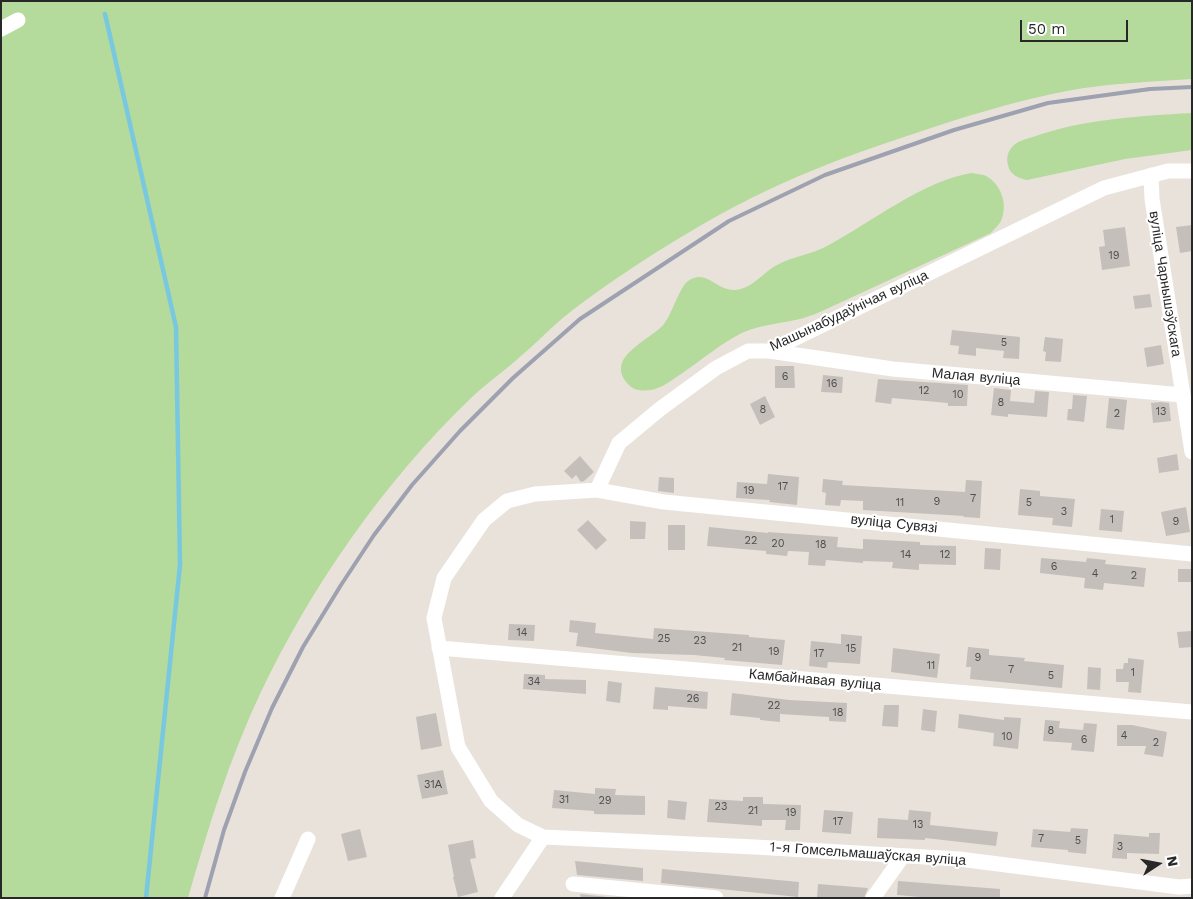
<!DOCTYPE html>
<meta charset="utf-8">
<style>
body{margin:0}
#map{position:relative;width:1193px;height:899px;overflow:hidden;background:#e9e2db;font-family:"Work Sans",sans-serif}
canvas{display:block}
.frame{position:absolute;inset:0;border:2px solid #282828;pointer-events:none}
.north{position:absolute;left:1133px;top:839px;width:50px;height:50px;-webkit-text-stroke:4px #fff;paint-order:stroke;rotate:79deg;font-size:14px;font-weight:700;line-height:20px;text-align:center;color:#282828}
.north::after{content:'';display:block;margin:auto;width:18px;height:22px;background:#282828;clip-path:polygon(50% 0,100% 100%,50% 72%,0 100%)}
.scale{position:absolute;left:1020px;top:20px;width:108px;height:22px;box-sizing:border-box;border:2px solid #282828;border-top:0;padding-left:6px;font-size:15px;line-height:18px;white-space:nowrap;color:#282828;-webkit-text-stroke:4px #fff;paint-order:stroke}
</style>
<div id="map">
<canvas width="1193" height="899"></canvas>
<div class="frame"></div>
<div class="north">N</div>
<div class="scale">50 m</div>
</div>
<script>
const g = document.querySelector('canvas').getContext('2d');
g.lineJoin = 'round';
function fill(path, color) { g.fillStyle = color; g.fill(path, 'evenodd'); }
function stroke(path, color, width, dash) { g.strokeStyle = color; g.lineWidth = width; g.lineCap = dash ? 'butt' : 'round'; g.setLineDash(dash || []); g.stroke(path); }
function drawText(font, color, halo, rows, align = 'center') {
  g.font = font + ' "Work Sans",sans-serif'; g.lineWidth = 4; g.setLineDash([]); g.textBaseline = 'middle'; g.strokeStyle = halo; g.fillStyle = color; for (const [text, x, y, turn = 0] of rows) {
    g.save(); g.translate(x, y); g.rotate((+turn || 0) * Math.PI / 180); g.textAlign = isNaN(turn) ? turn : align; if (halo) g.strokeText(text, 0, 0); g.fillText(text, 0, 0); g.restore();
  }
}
fill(new Path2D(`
 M 1,1 L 1192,1 L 1192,79 C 1150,82 1108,83 1067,91 C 1015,101 963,117 913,134 C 851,154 790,177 732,208 C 678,237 617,276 569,313 C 552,326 538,342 522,355 C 505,371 485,384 469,400 C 383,483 311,587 260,694 C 229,760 208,828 188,898 L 1,898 Z
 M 1192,113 L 1192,150 L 1125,159 L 1027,180 C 1018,178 1010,175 1008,165 C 1006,159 1008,151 1012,147 C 1017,141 1026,139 1033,137 C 1083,119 1139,116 1192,113 Z
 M 971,173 C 975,174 982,174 986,176 C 1002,185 1008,205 1001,221 C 999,225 994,229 991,233 L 820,312 C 812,315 803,319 795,320 C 777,324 760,325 744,332 C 724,341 699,362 681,374 C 672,380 662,388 651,390 C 641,391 634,391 627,383 C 605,356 651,340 664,324 C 673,312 679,288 688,281 C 710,265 720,303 750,285 C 760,279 767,270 777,265 C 793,256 811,255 827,246 C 870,223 923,181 971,173 Z`), '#b4da9c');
stroke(new Path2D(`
 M 105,14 L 176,327 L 180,565 L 146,898`), '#78c8e0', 4.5);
fill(new Path2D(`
 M 1192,225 L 1192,251 L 1180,253 L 1176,227 Z
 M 1125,227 L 1130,266 L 1102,270 L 1099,247 L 1105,246 L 1103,230 Z
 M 1150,294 L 1152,307 L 1135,309 L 1133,296 Z
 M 952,330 L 1020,337 L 1019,359 L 1003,358 L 1004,351 L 976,348 L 976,356 L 958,354 L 959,346 L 950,345 Z
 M 1045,337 L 1063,339 L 1061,362 L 1045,361 L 1046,352 L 1043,351 Z
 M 1161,345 L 1164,364 L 1147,367 L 1144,348 Z
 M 775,366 L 794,366 L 795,388 L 775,388 Z
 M 823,375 L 843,377 L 842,393 L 821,392 Z
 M 878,379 L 968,385 L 967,406 L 948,406 L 948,403 L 892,398 L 891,404 L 875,402 Z
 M 994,388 L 1011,390 L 1010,401 L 1034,403 L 1035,391 L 1049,392 L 1047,417 L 1008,414 L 1008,417 L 991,415 Z
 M 1073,395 L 1087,396 L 1084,422 L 1067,420 L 1068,409 L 1072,409 Z
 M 765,396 L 775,417 L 760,425 L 750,404 Z
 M 1109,398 L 1127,400 L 1124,430 L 1106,428 Z
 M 1161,402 L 1169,403 L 1171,421 L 1153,423 L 1151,403 Z
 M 1177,454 L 1179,470 L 1159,473 L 1157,458 Z
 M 580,456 L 594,472 L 584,481 L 581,482 L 576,475 L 572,479 L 564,471 Z
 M 768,474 L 799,477 L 797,505 L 769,502 L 770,500 L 736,498 L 737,482 L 767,484 Z
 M 659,477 L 674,478 L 674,493 L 658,491 Z
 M 823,479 L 843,481 L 842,485 L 965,492 L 966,480 L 982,481 L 980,518 L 963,517 L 964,516 L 863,510 L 863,501 L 841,500 L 840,506 L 825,505 L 826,493 L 822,492 Z
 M 1020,489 L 1040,491 L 1040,496 L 1075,499 L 1072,527 L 1052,525 L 1053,518 L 1018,515 Z
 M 1186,507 L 1190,532 L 1166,536 L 1161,512 Z
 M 1101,509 L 1124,511 L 1122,532 L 1099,530 Z
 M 588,520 L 607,540 L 596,550 L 577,530 Z
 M 630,521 L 646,522 L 645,539 L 630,539 Z
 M 668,525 L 685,525 L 685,550 L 668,550 Z
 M 709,527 L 768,533 L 768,532 L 838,537 L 837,547 L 863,549 L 863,539 L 920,542 L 920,545 L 956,546 L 956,565 L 919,564 L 919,570 L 892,568 L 893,562 L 863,561 L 863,563 L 826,560 L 825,566 L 808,565 L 809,552 L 788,551 L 787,556 L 766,554 L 766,551 L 707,546 Z
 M 985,548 L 1001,549 L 1000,570 L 984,569 Z
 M 1041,558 L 1086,562 L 1087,558 L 1106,560 L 1105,564 L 1146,568 L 1144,587 L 1104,583 L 1103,590 L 1084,588 L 1085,578 L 1040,573 Z
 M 1178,569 L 1192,569 L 1192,582 L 1178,582 Z
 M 570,620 L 596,623 L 595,633 L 653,639 L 654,628 L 749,635 L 749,637 L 785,640 L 782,665 L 724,660 L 725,658 L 694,655 L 632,653 L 576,646 L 578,633 L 569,632 Z
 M 509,624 L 535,625 L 534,641 L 508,640 Z
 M 1192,631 L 1192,647 L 1179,648 L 1177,632 Z
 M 841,634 L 862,636 L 860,664 L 828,662 L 827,668 L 809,666 L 811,641 L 841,644 Z
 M 968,647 L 989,649 L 989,655 L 1025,658 L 1024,661 L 1064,665 L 1062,688 L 970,679 L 971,667 L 966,667 Z
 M 893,648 L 940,654 L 937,678 L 891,672 Z
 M 1128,658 L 1144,660 L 1141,693 L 1128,692 L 1129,682 L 1116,682 L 1116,669 L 1123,669 L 1124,663 L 1128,663 Z
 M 1088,667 L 1101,668 L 1100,690 L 1087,689 Z
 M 524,674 L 545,675 L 545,679 L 586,680 L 586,694 L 523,689 Z
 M 608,681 L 622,683 L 620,703 L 606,701 Z
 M 655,687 L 708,692 L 707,709 L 668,706 L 668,710 L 653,709 Z
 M 732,693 L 789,700 L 847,703 L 846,722 L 829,721 L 829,717 L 780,714 L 780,722 L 760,720 L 760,718 L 730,715 Z
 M 884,705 L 899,705 L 898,727 L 882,726 Z
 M 923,709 L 937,711 L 935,732 L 921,730 Z
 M 436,713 L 442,746 L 421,750 L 416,717 Z
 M 959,714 L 1004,720 L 1004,717 L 1021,718 L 1018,749 L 993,746 L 994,733 L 958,728 Z
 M 1045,720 L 1060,721 L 1059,728 L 1083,730 L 1084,723 L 1097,724 L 1094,752 L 1071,750 L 1072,743 L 1043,741 Z
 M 1117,725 L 1132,725 L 1167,732 L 1163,757 L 1144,754 L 1146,746 L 1117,746 Z
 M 443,770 L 448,794 L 422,799 L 417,775 Z
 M 595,788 L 616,789 L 615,795 L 645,796 L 645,815 L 594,814 L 594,811 L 552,808 L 554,790 L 595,794 Z
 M 743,797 L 763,797 L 763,804 L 801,805 L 800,830 L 785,830 L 786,820 L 762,820 L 762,826 L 707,822 L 709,799 L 743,801 Z
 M 668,800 L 687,802 L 685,820 L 667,818 Z
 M 824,810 L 853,812 L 851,834 L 822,832 Z
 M 909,810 L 931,812 L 930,825 L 998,832 L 996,846 L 925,838 L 925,840 L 877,838 L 878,818 L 908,820 Z
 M 1071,828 L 1088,829 L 1086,854 L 1068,852 L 1068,850 L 1031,847 L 1033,829 L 1070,832 Z
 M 360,829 L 367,857 L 348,861 L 341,834 Z
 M 1149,833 L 1160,833 L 1159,854 L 1127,853 L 1127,859 L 1112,858 L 1114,834 L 1149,837 Z
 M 473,840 L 476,858 L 470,859 L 478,892 L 458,897 L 453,877 L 454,877 L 448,845 Z
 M 575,861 L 643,868 L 643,881 L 577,875 Z
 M 662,869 L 799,882 L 798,897 L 661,883 Z
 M 898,881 L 1000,889 L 1000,898 L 932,898 L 897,895 Z
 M 818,884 L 868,888 L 864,898 L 817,898 Z
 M 580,894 L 617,898 L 581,898 Z`), '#c4bfba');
stroke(new Path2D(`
 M 1,29 L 18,20
 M 1151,175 L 1152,199 L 1192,452
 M 769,351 L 893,369 L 1183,395
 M 597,490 L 664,502 L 1192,554
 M 439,648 L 1192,712
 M 543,837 L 755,847 L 959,859 L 1179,887 L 1192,886
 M 573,884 L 716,898
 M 282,898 L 308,839
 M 502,898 L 543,837 L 518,825 L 491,801 L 458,747 L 434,618 L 444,578 L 484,520 L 507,501 L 535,494 L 597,490 L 619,443 L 660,409 L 716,368 L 748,351 L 769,351 L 1104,188 L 1168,171 L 1192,171
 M 873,898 L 903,856`), '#fff', 15);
stroke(new Path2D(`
 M 205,898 L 224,830 L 245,772 L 272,708 L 303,647 L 341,585 L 374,535 L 412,485 L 460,431 L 513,378 L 580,319 L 729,221 L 825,175 L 954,130 L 1048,103 L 1150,89 L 1192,87`), '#9ea1b0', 4);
drawText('11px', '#4f4e4c', null, [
 ["19",1114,256],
 ["5",1004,343],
 ["6",785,377],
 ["16",832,384],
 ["12",924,391],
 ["10",958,395],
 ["8",1001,403],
 ["8",763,410],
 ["13",1161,412],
 ["2",1117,414],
 ["17",783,487],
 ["19",749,491],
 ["7",973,499],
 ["9",937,502],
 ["11",900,503],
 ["5",1029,503],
 ["3",1064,512],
 ["1",1112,520],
 ["9",1176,522],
 ["22",751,541],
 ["20",778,544],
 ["18",821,545],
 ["14",906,555],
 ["12",945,555],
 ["6",1054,567],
 ["4",1095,574],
 ["2",1134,576],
 ["14",522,633],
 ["25",664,639],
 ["23",700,641],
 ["21",737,648],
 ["15",851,649],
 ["19",774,652],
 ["17",819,654],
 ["9",978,658],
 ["11",931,666],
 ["7",1011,670],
 ["1",1133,673],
 ["5",1051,676],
 ["34",534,682],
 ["26",693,699],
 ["22",774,706],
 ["18",838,713],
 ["8",1051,731],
 ["4",1124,736],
 ["10",1007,737],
 ["6",1084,740],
 ["2",1156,743],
 ["31А",433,785],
 ["31",564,800],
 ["29",605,801],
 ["23",721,807],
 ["21",753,811],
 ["19",791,813],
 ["17",838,822],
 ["13",918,825],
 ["7",1041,839],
 ["5",1078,841],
 ["3",1120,847]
]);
drawText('14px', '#282828', '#fff', [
 ["вуліца Чарнышэўскага",1165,284,81],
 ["Машынабудаўнічая вуліца",849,311,-25],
 ["Малая вуліца",976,377,5],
 ["вуліца Сувязі",894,524,6],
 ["Камбайнавая вуліца",815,680,5],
 ["1-я Гомсельмашаўская вуліца",868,854,4]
]);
</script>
